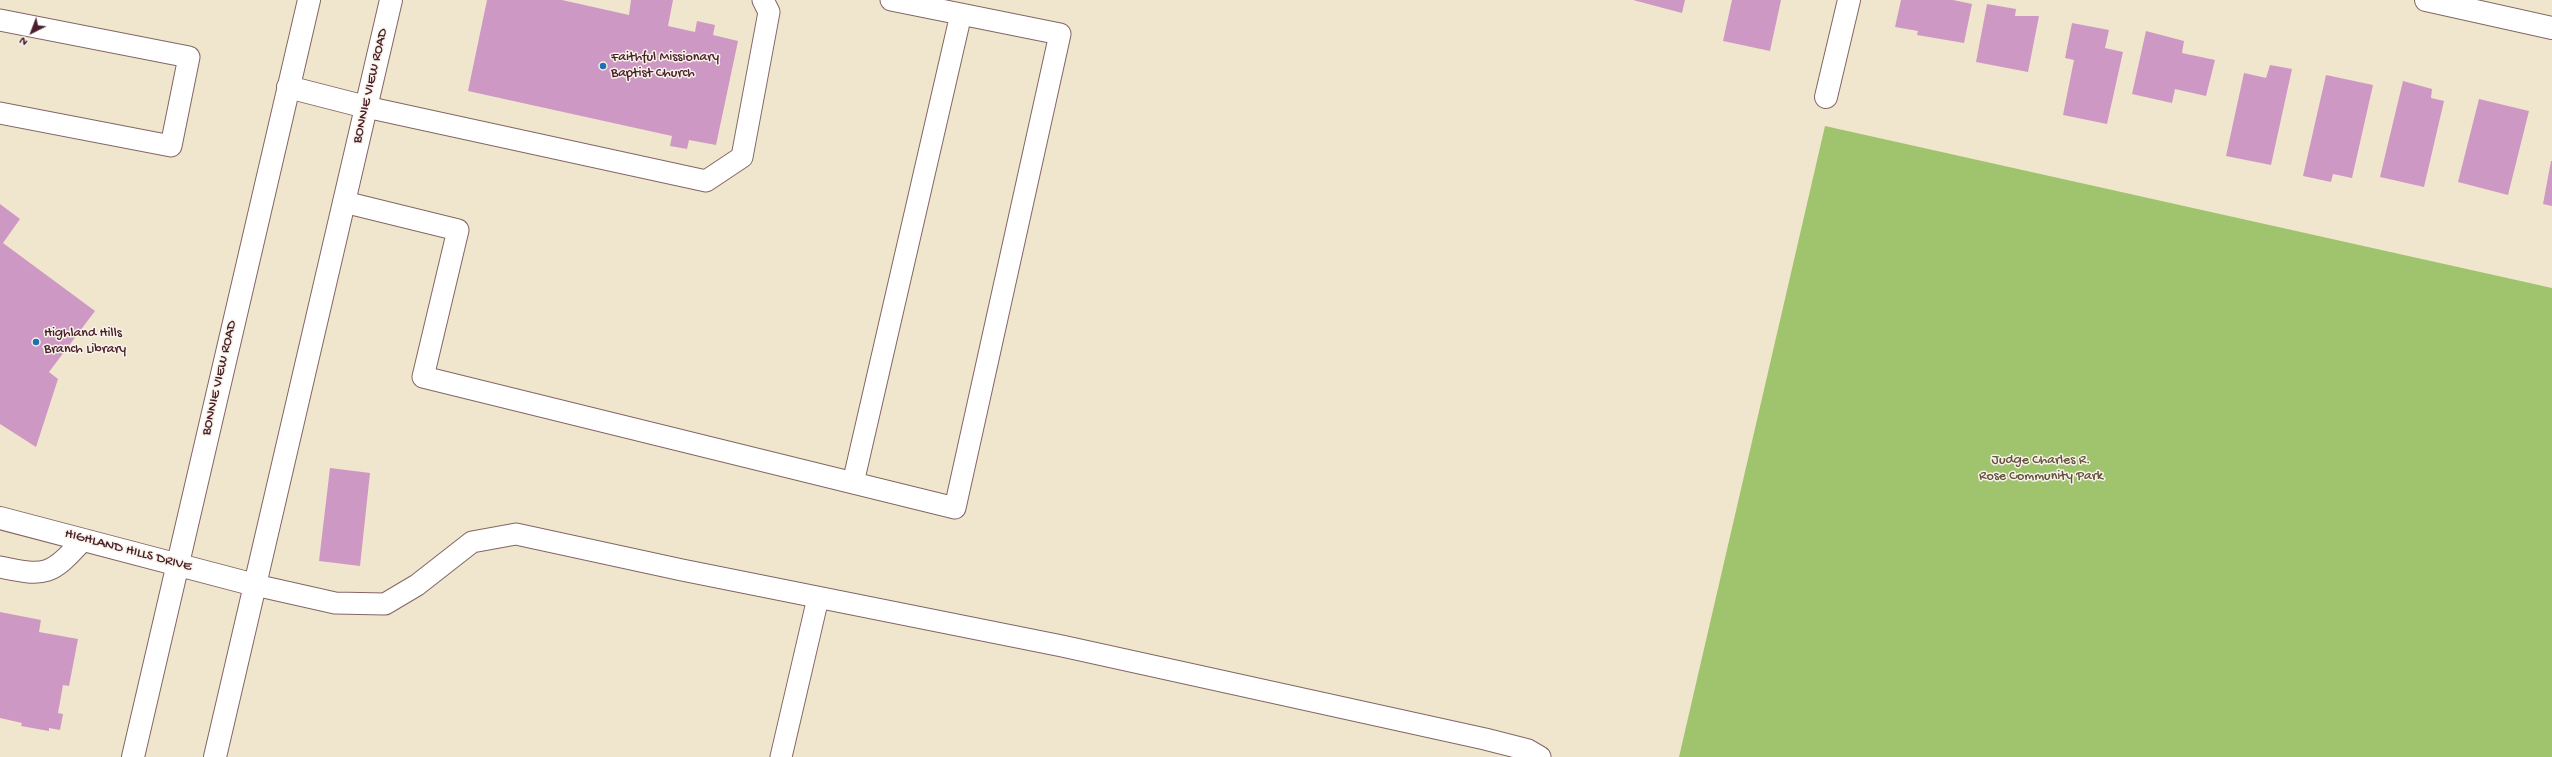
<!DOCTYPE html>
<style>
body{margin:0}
#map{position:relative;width:2552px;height:757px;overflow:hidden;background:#f0e6cd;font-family:"Gochi Hand",sans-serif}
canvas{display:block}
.north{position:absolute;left:12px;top:12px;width:40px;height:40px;-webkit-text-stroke:3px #f7f3e8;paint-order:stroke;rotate:222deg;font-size:11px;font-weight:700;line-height:16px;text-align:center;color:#4a1f2b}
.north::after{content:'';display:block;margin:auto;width:14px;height:18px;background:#4a1f2b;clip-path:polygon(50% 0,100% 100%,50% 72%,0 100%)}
</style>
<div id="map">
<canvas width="2552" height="757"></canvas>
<div class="north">N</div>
</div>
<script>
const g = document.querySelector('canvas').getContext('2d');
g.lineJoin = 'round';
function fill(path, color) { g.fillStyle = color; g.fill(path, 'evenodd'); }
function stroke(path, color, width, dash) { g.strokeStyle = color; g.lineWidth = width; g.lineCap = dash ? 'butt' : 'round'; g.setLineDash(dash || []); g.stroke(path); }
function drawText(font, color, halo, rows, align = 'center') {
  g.font = font + ' "Gochi Hand",sans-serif'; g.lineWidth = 3; g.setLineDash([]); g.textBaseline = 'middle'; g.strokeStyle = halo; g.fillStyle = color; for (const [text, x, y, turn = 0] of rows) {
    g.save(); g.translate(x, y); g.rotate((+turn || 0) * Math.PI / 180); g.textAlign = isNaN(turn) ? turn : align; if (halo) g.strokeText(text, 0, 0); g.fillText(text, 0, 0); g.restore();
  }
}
fill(new Path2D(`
 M 1825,126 L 2552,288 L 2552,757 L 1679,757 Z`), '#a0c36d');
fill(new Path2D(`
 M 487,0 L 562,0 L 629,15 L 631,0 L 673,0 L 668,26 L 695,32 L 697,21 L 715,25 L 713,35 L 738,41 L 716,145 L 689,140 L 687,149 L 670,146 L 672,136 L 468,91 Z
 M 1633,0 L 1685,0 L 1682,13 Z
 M 1732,0 L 1781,0 L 1770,51 L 1723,41 Z
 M 1901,0 L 1953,0 L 1972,4 L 1964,43 L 1917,35 L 1918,31 L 1895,27 Z
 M 1987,4 L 2016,9 L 2015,16 L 2039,16 L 2028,72 L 1976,62 Z
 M 2072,23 L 2109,30 L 2105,48 L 2123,52 L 2107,124 L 2063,115 L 2074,60 L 2065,58 Z
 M 2146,31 L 2184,41 L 2182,53 L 2215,60 L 2206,96 L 2175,89 L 2172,103 L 2132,94 Z
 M 2270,65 L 2292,69 L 2271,165 L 2226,156 L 2244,73 L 2266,78 Z
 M 2326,75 L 2373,85 L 2352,178 L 2333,174 L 2331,182 L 2303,176 Z
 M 2403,81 L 2432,89 L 2431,98 L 2444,101 L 2424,187 L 2380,177 Z
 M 2479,99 L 2529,111 L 2508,195 L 2458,182 Z
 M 2551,161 L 2552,161 L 2552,206 L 2543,204 Z
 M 0,204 L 20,219 L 3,243 L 95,311 L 49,372 L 58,379 L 36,447 L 0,424 Z
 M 330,468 L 370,473 L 360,566 L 319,561 Z
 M 0,612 L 41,620 L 39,632 L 78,639 L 69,686 L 63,685 L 58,713 L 63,714 L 60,730 L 49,728 L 49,731 L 21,726 L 22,723 L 0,718 Z`), '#ce98c4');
const lane = new Path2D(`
 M 0,20 L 189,57 L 171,146 L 0,113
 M 366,107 L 706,181 L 742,157 L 769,12 L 763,0
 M 344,202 L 458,230 L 423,377 L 955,508 L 1060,34 L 891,0
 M 853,483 L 961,14
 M 0,567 C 47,577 51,575 83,540
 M 255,585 L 335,603 L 385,604 L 417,585 L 472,542 L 516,534 L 682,570 L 1062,646 L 1485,739 L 1528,750 L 1540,757
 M 781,757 L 818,598`);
const street = new Path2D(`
 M 2426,0 L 2552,28
 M 1826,97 L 1849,0`);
const secondary = new Path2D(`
 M 288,87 L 366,107
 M 0,518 L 255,585
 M 133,757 L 309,0
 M 215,757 L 391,0`);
stroke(lane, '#846564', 23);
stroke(street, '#846564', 24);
stroke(secondary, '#846564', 24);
stroke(lane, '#fff', 21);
stroke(street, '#fff', 22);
stroke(secondary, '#fff', 22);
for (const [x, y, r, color] of [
 [603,66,4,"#1f6fb2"],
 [36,342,4,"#1f6fb2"]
]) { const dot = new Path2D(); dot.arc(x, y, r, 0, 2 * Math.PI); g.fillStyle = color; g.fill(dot); stroke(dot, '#f7f3e8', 1.5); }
drawText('14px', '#4a1f2b', '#f7f3e8', [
 ["Faithful Missionary",611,58],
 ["Baptist Church",611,74],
 ["Highland Hills",44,334],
 ["Branch Library",44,350]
], 'left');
drawText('14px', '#4a1f2b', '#f7f3e8', [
 ["BONNIE VIEW ROAD",371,86,-77],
 ["BONNIE VIEW ROAD",220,378,-77],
 ["HIGHLAND HILLS DRIVE",128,551,15]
]);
drawText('14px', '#64503f', '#f7f3e8', [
 ["Judge Charles R.",2041,461],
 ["Rose Community Park",2041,477]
]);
</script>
